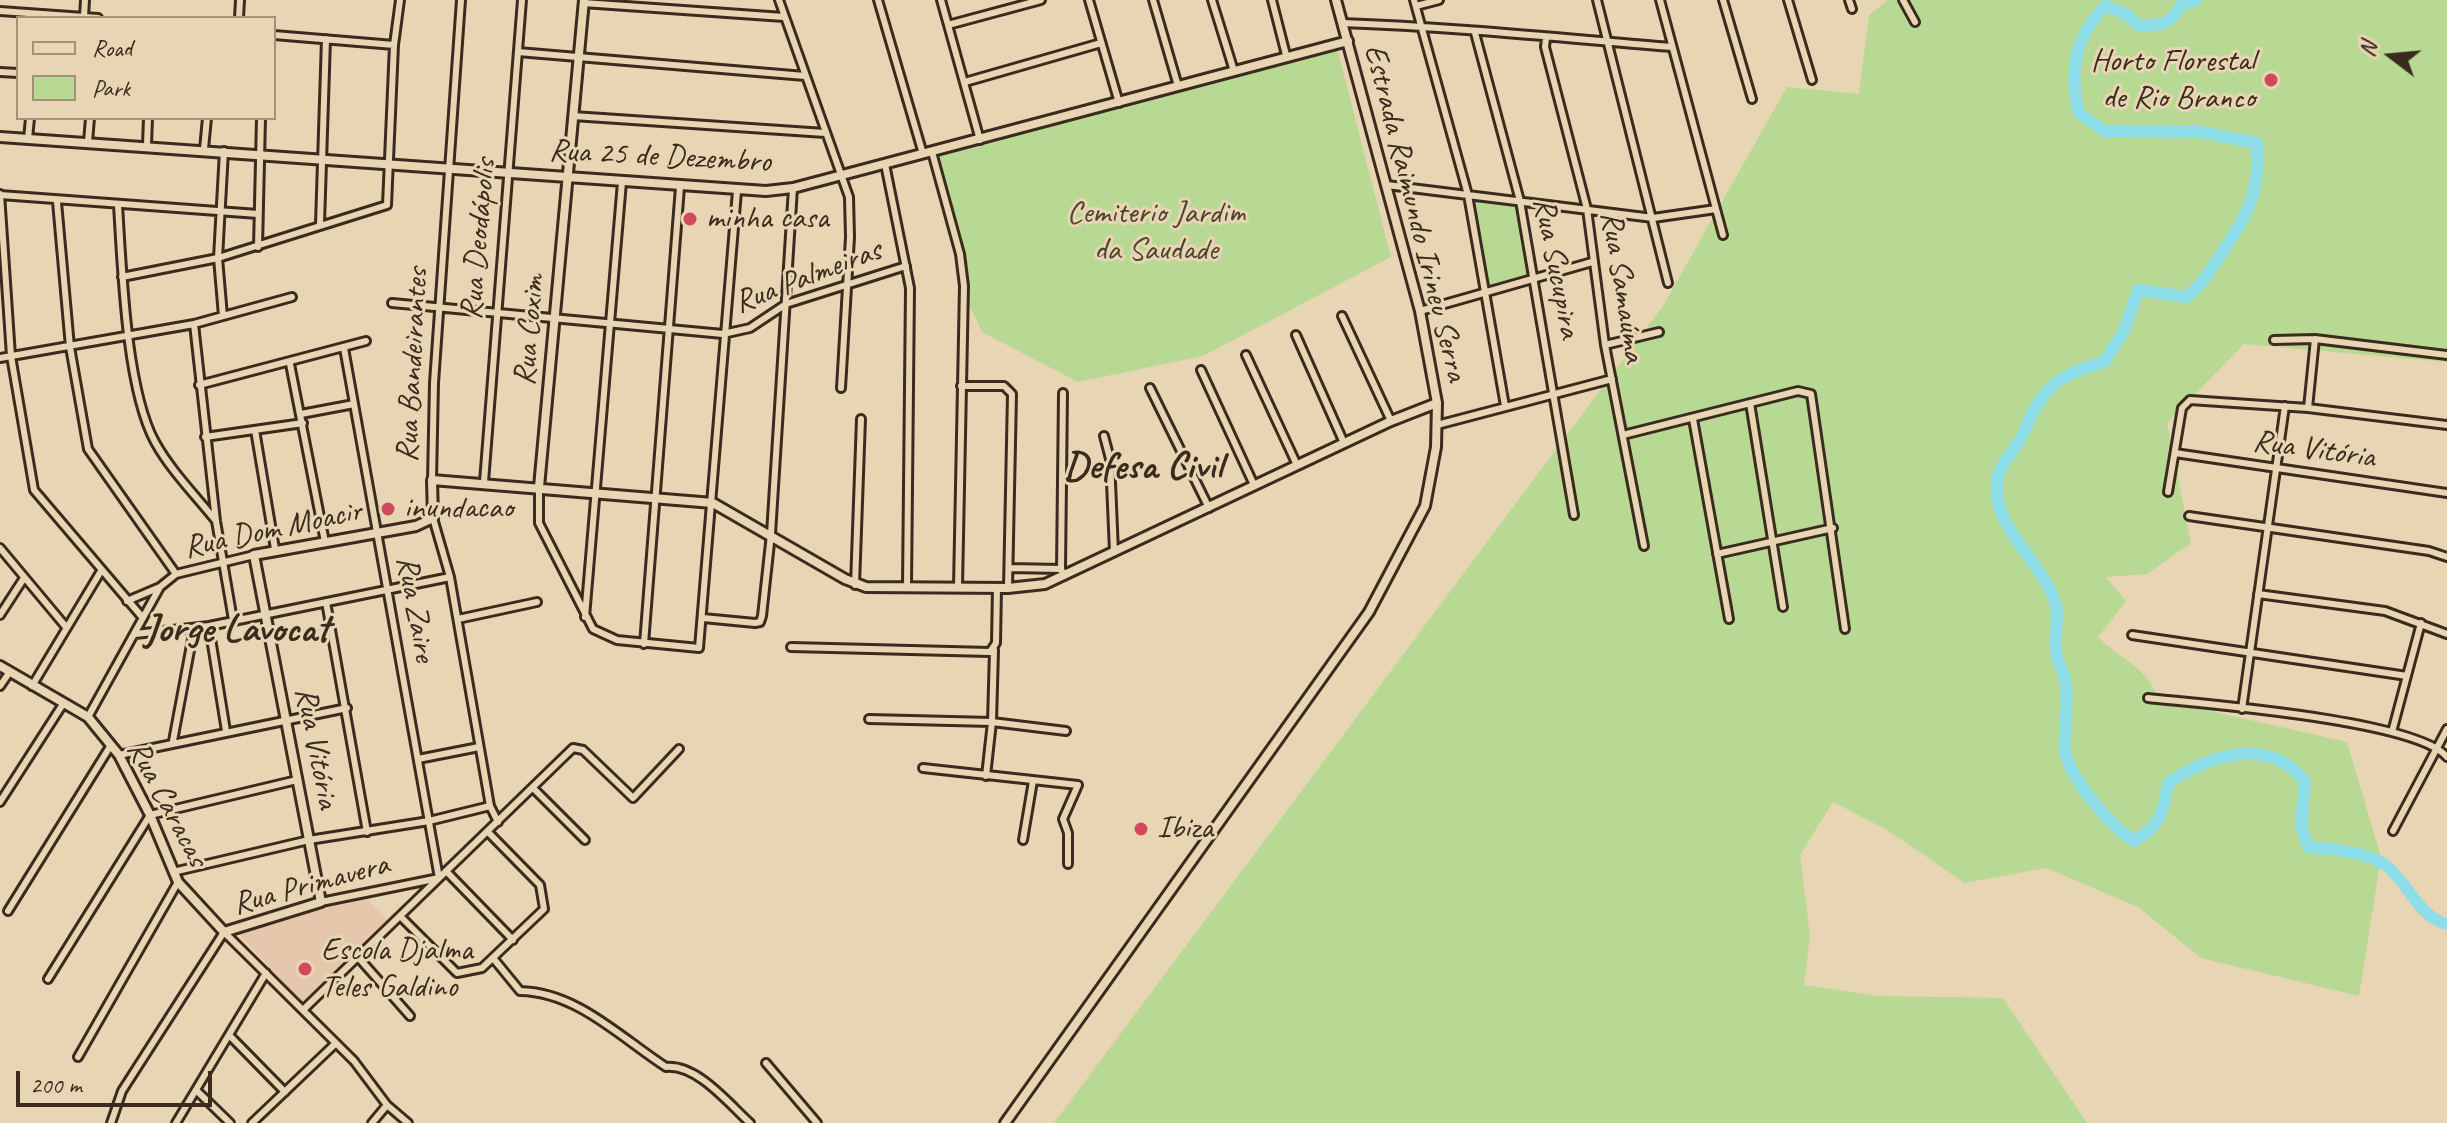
<!DOCTYPE html>
<meta charset="utf-8">
<style>
body{margin:0}
#map{position:relative;width:2447px;height:1123px;overflow:hidden;background:#e8d5b3;font-family:Caveat,sans-serif}
canvas{display:block}
.legend{position:absolute;left:16px;top:16px;width:260px;height:104px;box-sizing:border-box;background:#e8d5b3;border:2px solid #a39177;margin:0;padding:10px 14px;list-style:none;font-size:24px;color:#3b2a1e}
.legend li{display:flex;align-items:center;gap:16px;height:40px}
.legend b{width:40px;border:2px solid #a39177}
.north{position:absolute;left:2351px;top:16px;width:80px;height:80px;-webkit-text-stroke:6px #e8d5b3;paint-order:stroke;rotate:286deg;font-size:22px;font-weight:700;line-height:32px;text-align:center;color:#3b2a1e}
.north::after{content:'';display:block;margin:auto;width:28px;height:36px;background:#3b2a1e;clip-path:polygon(50% 0,100% 100%,50% 72%,0 100%)}
.scale{position:absolute;left:16px;top:1071px;width:196px;height:36px;box-sizing:border-box;border:4px solid #3b2a1e;border-top:0;padding-left:10px;font-size:24px;line-height:28px;white-space:nowrap;color:#3b2a1e;-webkit-text-stroke:6px #e8d5b3;paint-order:stroke}
</style>
<div id="map">
<canvas width="2447" height="1123"></canvas>
<ul class="legend">
<li><b style="height:10px;background:#e8d5b3"></b>Road</li>
<li><b style="height:22px;background:#b8d993"></b>Park</li>
</ul>
<div class="north">N</div>
<div class="scale">200 m</div>
</div>
<script>
const g = document.querySelector('canvas').getContext('2d');
g.lineJoin = 'round';
function fill(path, color) { g.fillStyle = color; g.fill(path, 'evenodd'); }
function stroke(path, color, width, dash) { g.strokeStyle = color; g.lineWidth = width; g.lineCap = dash ? 'butt' : 'round'; g.setLineDash(dash || []); g.stroke(path); }
function drawText(font, color, halo, rows, align = 'center') {
  g.font = font + ' Caveat,sans-serif'; g.lineWidth = 6; g.setLineDash([]); g.textBaseline = 'middle'; g.strokeStyle = halo; g.fillStyle = color; for (const [text, x, y, turn = 0] of rows) {
    g.save(); g.translate(x, y); g.rotate((+turn || 0) * Math.PI / 180); g.textAlign = isNaN(turn) ? turn : align; if (halo) g.strokeText(text, 0, 0); g.fillText(text, 0, 0); g.restore();
  }
}
fill(new Path2D(`
 M 365,896 L 388,922 L 303,1004 L 240,935 L 240,927 Z`), '#e5c7ac');
fill(new Path2D(`
 M 1888,0 L 2447,0 L 2447,362 L 2244,344 L 2167,423 L 2191,543 L 2147,574 L 2106,577 L 2126,601 L 2098,637 C 2118,658 2149,668 2158,699 L 2347,742 L 2381,857 L 2359,996 L 2201,958 L 2138,907 L 2046,868 L 1965,883 L 1889,831 L 1833,802 L 1800,855 L 1810,936 L 1804,985 L 1878,996 L 2003,998 L 2087,1123 L 1054,1123 L 1663,306 L 1787,87 L 1859,94 L 1869,15 Z
 M 1337,48 L 1391,257 L 1203,356 L 1078,382 L 982,332 L 968,302 L 967,263 L 939,154 Z
 M 1472,200 L 1517,205 L 1529,275 L 1487,286 Z`), '#b8d993');
stroke(new Path2D(`
 M 2196,0 L 2181,5 C 2171,25 2160,25 2140,26 L 2124,13 L 2105,6 C 2074,39 2069,70 2079,113 L 2104,131 L 2200,132 L 2257,143 C 2260,193 2248,213 2222,253 C 2210,270 2203,284 2187,297 L 2138,290 L 2124,331 L 2104,362 C 2055,376 2042,388 2023,434 C 2017,448 2001,462 1998,476 C 1987,527 2048,565 2056,607 C 2059,621 2054,636 2056,650 C 2057,662 2065,673 2066,685 C 2069,707 2063,730 2065,751 C 2069,778 2112,827 2134,841 C 2160,827 2164,811 2168,783 C 2209,755 2270,735 2305,782 L 2301,825 L 2308,847 C 2332,849 2369,852 2388,867 C 2408,884 2420,918 2447,924`), '#8edee9', 12);
const street = new Path2D(`
 M 779,0 L 849,197 L 850,237 L 841,388
 M 878,0 L 923,154
 M 941,0 L 980,140
 M 1089,0 L 1119,103
 M 1153,0 L 1178,86
 M 1212,0 L 1234,71
 M 1272,0 L 1286,55
 M 1414,0 L 1468,195 L 1505,406
 M 1597,0 L 1668,283
 M 1660,0 L 1723,235
 M 1723,0 L 1752,99
 M 1788,0 L 1812,80
 M 1849,0 L 1852,9
 M 1903,0 L 1915,22
 M 583,3 L 784,17
 M 1416,6 L 1439,0
 M 0,11 L 98,18
 M 84,17 L 85,0
 M 239,18 L 240,0
 M 1342,23 C 1453,27 1562,38 1672,47
 M 948,25 L 1041,0
 M 1475,33 L 1520,201 L 1574,515
 M 274,35 L 394,45
 M 1546,38 L 1545,47 L 1587,209 L 1605,345 L 1644,546
 M 518,52 L 805,76
 M 0,72 L 18,73
 M 965,82 L 1101,43
 M 573,116 L 825,133
 M 28,139 L 30,118
 M 88,142 L 90,118
 M 147,145 L 148,118
 M 204,149 L 207,118
 M 932,152 L 960,254 L 964,286 L 958,587
 M 885,164 L 910,288 L 907,587
 M 1387,185 L 1653,218 L 1716,209
 M 0,194 L 11,356 L 34,490 L 143,618
 M 0,195 L 258,214
 M 57,202 L 70,347 L 88,449 L 176,574
 M 118,205 C 122,268 126,389 155,442 C 171,471 196,496 216,521
 M 320,224 L 326,39
 M 258,247 L 261,118
 M 122,277 L 218,258 L 387,205 L 394,45 L 400,0
 M 392,303 L 723,334 L 750,328 L 786,304 L 906,266
 M 1420,311 L 1592,262
 M 223,316 L 218,258 L 224,151
 M 1342,316 L 1391,421
 M 194,324 L 216,521 L 233,620
 M 1296,335 L 1344,443
 M 2274,340 L 2315,339 L 2447,355
 M 1605,345 L 1659,332
 M 1246,355 L 1297,465
 M 0,358 L 194,324 L 292,297
 M 290,364 L 325,542
 M 1201,370 L 1254,485
 M 199,385 L 366,341
 M 961,386 L 1004,386 L 1012,394 L 1008,588
 M 1150,388 L 1209,508
 M 1063,393 L 1061,569 L 1064,576
 M 1750,403 L 1783,607
 M 2308,408 L 2315,339
 M 301,414 L 354,404
 M 1693,419 L 1729,619
 M 1437,425 L 1612,379
 M 255,430 L 275,549
 M 1623,435 L 1798,391 L 1811,394 L 1845,629
 M 1104,436 L 1110,459 L 1114,552
 M 205,437 L 303,423
 M 2175,453 L 2447,493
 M 432,480 L 434,383 L 461,0
 M 484,482 L 522,0
 M 539,487 L 539,523 L 593,629 L 617,640 L 699,648 L 737,191
 M 2168,492 L 2182,408 L 2190,400 L 2308,408 L 2447,425
 M 2189,516 L 2429,551 L 2447,557
 M 433,518 L 450,577 L 490,806 L 498,822
 M 0,548 L 66,627
 M 1717,554 L 1833,528
 M 1010,568 L 1061,569
 M 855,585 L 861,419
 M 2258,594 L 2385,611 L 2447,634
 M 127,601 L 160,587 L 176,574 L 254,555
 M 326,602 L 367,832
 M 0,615 L 24,578
 M 585,617 L 622,182
 M 703,618 L 755,623 L 760,622 L 762,616 L 771,534 L 793,188
 M 458,619 L 537,602
 M 209,626 L 226,731
 M 135,634 L 209,626 L 450,577
 M 2132,635 L 2407,676
 M 644,644 L 680,187
 M 791,647 L 990,652 L 996,643 L 997,588
 M 0,686 L 9,673
 M 32,686 L 101,571
 M 2148,698 C 2204,704 2416,720 2447,757
 M 2242,709 L 2285,406
 M 88,717 L 160,587
 M 869,719 L 992,722 L 1066,731
 M 2392,732 L 2421,623
 M 173,741 L 194,629
 M 119,755 L 347,708
 M 418,759 L 479,747
 M 923,768 L 1078,785 L 1063,819 L 1068,833 L 1068,864
 M 986,776 L 992,722 L 994,650
 M 533,788 L 585,840
 M 0,802 L 63,704
 M 2393,831 L 2447,729
 M 1023,840 L 1033,781
 M 446,871 L 513,940
 M 173,872 L 309,840 L 429,821 L 490,806
 M 321,902 L 439,878 L 344,348
 M 8,911 L 111,745
 M 400,916 L 457,973 L 482,968 L 544,909 L 540,885 L 488,832
 M 358,957 L 410,1016
 M 493,958 L 520,991 C 577,992 621,1038 666,1067 C 697,1064 729,1104 750,1123
 M 48,979 L 150,815 L 297,780
 M 304,1009 L 573,748 L 583,750 L 633,798 L 679,749
 M 229,1035 L 285,1092
 M 78,1057 L 178,882
 M 766,1063 L 817,1123
 M 196,1090 L 230,1123
 M 111,1123 L 122,1091 L 224,932 L 354,1061 L 387,1105 L 408,1123
 M 176,1123 L 266,973
 M 252,1123 L 336,1043
 M 372,1123 L 387,1105`);
const secondary = new Path2D(`
 M 0,137 L 766,191 L 793,188 L 1348,41
 M 539,487 L 584,0
 M 0,666 L 88,717 L 119,755 L 150,815 L 178,882 L 224,932 L 321,902 L 254,555 L 416,526 L 433,518 L 432,480 L 713,503 L 845,579 L 866,587 L 1008,588 L 1045,584 L 1391,421 L 1437,403
 M 1005,1123 L 1369,612 L 1425,506 L 1436,447 L 1437,403 L 1420,311 L 1336,0`);
stroke(street, '#3b2a1e', 12);
stroke(secondary, '#3b2a1e', 14);
stroke(street, '#e8d5b3', 6);
stroke(secondary, '#e8d5b3', 8);
for (const [x, y, r, color] of [
 [2271,80,8,"#d1495b"],
 [690,219,8,"#d1495b"],
 [388,509,8,"#d1495b"],
 [1141,829,8,"#d1495b"],
 [305,969,8,"#d1495b"]
]) { const dot = new Path2D(); dot.arc(x, y, r, 0, 2 * Math.PI); g.fillStyle = color; g.fill(dot); stroke(dot, '#e8d5b3', 3); }
drawText('32px', '#3b2a1e', '#e8d5b3', [
 ["Horto Florestal",2255,62,"right"],
 ["de Rio Branco",2255,99,"right"],
 ["minha casa",706,219],
 ["inundacao",404,509],
 ["Ibiza",1157,829],
 ["Escola Djalma",321,951],
 ["Teles Galdino",321,988]
], 'left');
drawText('32px', '#3b2a1e', '#e8d5b3', [
 ["Rua 25 de Dezembro",660,157,3],
 ["Estrada Raimundo Irineu Serra",1415,213,76],
 ["Rua Deodápolis",479,239,-85],
 ["Rua Sucupira",1556,268,79],
 ["Rua Palmeiras",808,277,-21],
 ["Rua Samaúma",1622,287,81],
 ["Rua Coxim",530,330,-85],
 ["Rua Bandeirantes",413,365,-87],
 ["Rua Vitória",2314,450,8],
 ["Rua Dom Moacir",273,530,-12],
 ["Rua Zaire",415,609,80],
 ["Rua Vitória",316,748,79],
 ["Rua Caracas",167,804,62],
 ["Rua Primavera",311,885,-15]
]);
drawText('32px', '#4e4430', '#e8d5b3', [
 ["Cemiterio Jardim",1156,214],
 ["da Saudade",1156,251]
]);
drawText('bold 40px', '#3b2a1e', '#e8d5b3', [
 ["Defesa Civil",1143,468],
 ["Jorge Lavocat",237,631]
]);
</script>
